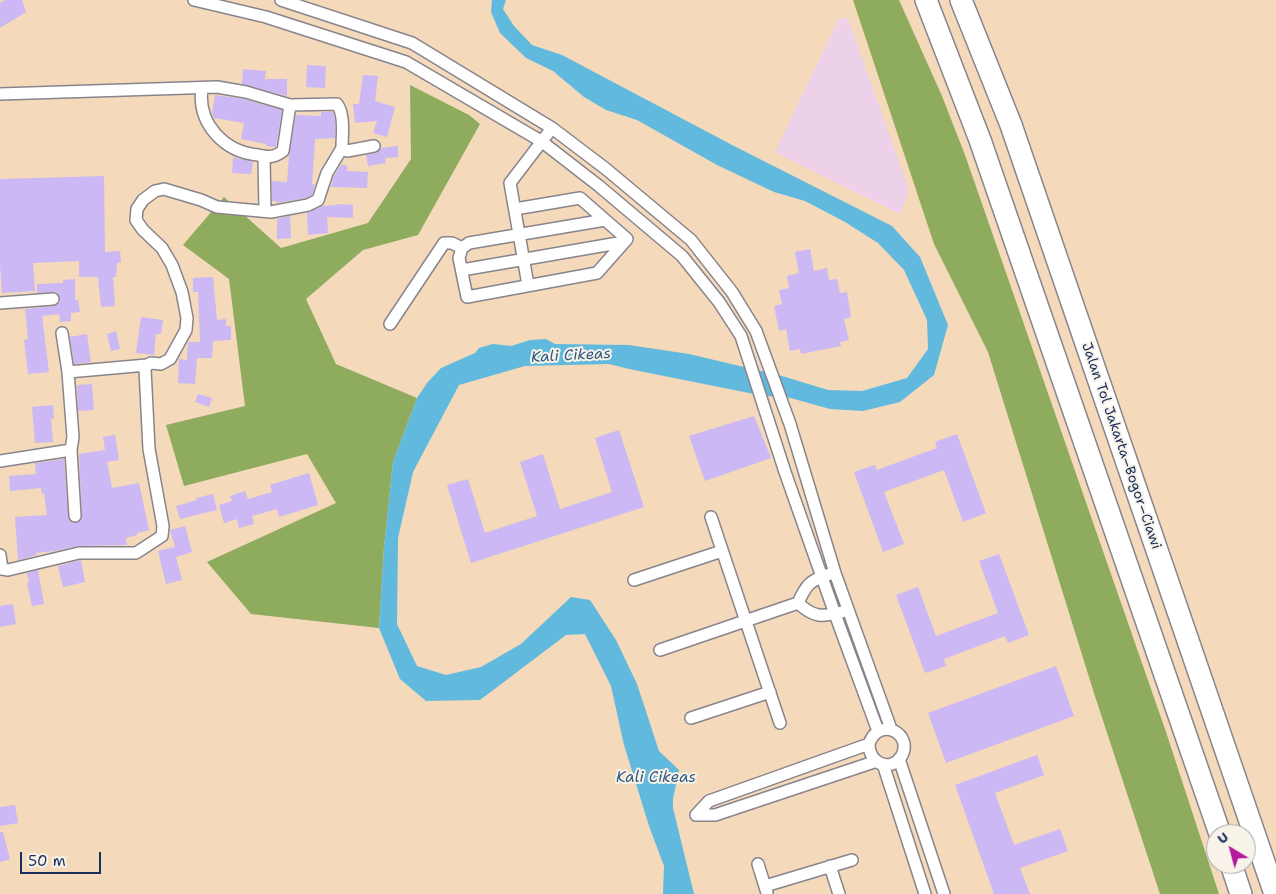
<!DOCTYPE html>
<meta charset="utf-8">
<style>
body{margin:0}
#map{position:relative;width:1276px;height:894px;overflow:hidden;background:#f4d9bb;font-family:"Shantell Sans",sans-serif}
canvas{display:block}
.north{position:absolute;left:1206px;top:824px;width:50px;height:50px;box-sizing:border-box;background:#f7f3e8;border:1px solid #9fa5b1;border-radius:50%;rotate:323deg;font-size:14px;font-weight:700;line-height:20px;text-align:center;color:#1b2f5e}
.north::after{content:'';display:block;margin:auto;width:18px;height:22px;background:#b5179e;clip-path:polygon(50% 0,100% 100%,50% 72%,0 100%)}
.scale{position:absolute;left:20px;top:852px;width:81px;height:22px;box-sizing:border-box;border:2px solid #1b2f5e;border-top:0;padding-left:6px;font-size:15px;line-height:18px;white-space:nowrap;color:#1b2f5e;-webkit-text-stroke:4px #f7f3e8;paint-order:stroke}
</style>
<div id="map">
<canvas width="1276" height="894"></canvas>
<div class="north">U</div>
<div class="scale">50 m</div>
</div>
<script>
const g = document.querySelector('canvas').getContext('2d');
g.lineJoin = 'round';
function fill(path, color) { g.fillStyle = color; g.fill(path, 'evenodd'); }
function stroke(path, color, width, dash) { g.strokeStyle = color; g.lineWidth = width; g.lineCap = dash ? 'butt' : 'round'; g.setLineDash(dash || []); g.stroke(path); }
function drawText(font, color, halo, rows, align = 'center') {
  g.font = font + ' "Shantell Sans",sans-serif'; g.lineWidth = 4; g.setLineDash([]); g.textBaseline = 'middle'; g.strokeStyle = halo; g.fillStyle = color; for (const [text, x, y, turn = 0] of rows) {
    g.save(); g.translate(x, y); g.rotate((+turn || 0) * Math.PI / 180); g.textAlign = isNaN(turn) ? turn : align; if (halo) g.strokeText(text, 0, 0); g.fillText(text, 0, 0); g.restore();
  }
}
fill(new Path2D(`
 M 839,18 L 848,19 L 909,190 L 900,214 L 775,152 Z`), '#ecd1e9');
fill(new Path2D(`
 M 853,0 L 899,0 L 942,96 L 965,155 L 1166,732 L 1219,894 L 1160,894 L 1093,690 L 988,352 L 934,244 Z
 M 410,85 L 469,115 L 480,124 L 418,235 L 363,250 L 306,299 L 336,364 L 417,398 L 393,462 L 384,547 L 379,628 L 251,614 L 207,562 L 336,503 L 307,454 L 184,486 L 166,425 L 245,406 L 229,279 L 183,245 L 224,197 L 281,248 L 368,223 L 411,159 Z`), '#8eab5e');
fill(new Path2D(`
 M 492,0 L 506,0 L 503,9 L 514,26 L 532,45 L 562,55 L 734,146 L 892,226 L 920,257 L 948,325 L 934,375 L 900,402 L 863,411 L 830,409 L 787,397 L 764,396 L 629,369 L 609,364 L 525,366 L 459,385 L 413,472 L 398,538 L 397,624 L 417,666 L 446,675 L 481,667 L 521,644 L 571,597 L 590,600 L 616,640 L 637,684 L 659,751 L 679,770 L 673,799 L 673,808 L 694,894 L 663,894 L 664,866 L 649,826 L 624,745 L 611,686 L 585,634 L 566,635 L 480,700 L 426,701 L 400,679 L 379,628 L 384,547 L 393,462 L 417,398 L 427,383 L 441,368 L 475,353 L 479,348 L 493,344 L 511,346 L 530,340 L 546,339 L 555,344 L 629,345 L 689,354 L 782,376 L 828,390 L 862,391 L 907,378 L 928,349 L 927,320 L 904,270 L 878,243 L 845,222 L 805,201 L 774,192 L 717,165 L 637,120 L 606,110 L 584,97 L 553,71 L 526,58 L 500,33 L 491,12 Z`), '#61b9de');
fill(new Path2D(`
 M 5,0 L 22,0 L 26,12 L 0,28 L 0,3 Z
 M 307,65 L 326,66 L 325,88 L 306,87 Z
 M 243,69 L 266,71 L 265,81 L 267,79 L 287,79 L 287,96 L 242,84 Z
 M 363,75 L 378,76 L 375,101 L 395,107 L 387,137 L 373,133 L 377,121 L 355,123 L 353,104 L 359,104 Z
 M 215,95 L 244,99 L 282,110 L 276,147 L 266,146 L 266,144 L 241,139 L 244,123 L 214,118 L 212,113 Z
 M 321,112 L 333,112 L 335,120 L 335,138 L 315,139 L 312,184 L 315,184 L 312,195 L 306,198 L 276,203 L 276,201 L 272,201 L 272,181 L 287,182 L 289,156 L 296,115 L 321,116 Z
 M 398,146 L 398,157 L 385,158 L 386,163 L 368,166 L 366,155 L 376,153 L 381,148 Z
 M 233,157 L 253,162 L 251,174 L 232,173 Z
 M 341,165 L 347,165 L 347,171 L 368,172 L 367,188 L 331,187 L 334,176 Z
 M 104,176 L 105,252 L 120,251 L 121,262 L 117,263 L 116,277 L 113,277 L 115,306 L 101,307 L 98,277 L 79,277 L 79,261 L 33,263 L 35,291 L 2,293 L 0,264 L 0,179 Z
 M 337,204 L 353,205 L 353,218 L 327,217 L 328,233 L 308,235 L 307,213 L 322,206 L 337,205 Z
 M 290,216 L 291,238 L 277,239 L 277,219 Z
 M 810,249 L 814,271 L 827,268 L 829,280 L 837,279 L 840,293 L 847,292 L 851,317 L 844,319 L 849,340 L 840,342 L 841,346 L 801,354 L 800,349 L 790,351 L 786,329 L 779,331 L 774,306 L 782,304 L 779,290 L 789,288 L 787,276 L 799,273 L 795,252 Z
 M 213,277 L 217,320 L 226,319 L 226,326 L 231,326 L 231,340 L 213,341 L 212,358 L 197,358 L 195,384 L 178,383 L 179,359 L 187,360 L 188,342 L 200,342 L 198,292 L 193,292 L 193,278 Z
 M 75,279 L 75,300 L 78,300 L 80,312 L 71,313 L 71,321 L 60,322 L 59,314 L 42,316 L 49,372 L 28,374 L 24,340 L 28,339 L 25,309 L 54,306 L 59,303 L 60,299 L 56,292 L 37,293 L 37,284 L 63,283 L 63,280 Z
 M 141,317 L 163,320 L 161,334 L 156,334 L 154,355 L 136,353 Z
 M 116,331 L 120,349 L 111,351 L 107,334 Z
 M 87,334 L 91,362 L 74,364 L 70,337 Z
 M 92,384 L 94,410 L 78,411 L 77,385 Z
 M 198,394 L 212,398 L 209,407 L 195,402 Z
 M 53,405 L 54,418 L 51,419 L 53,442 L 35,443 L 32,407 Z
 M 754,416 L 771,458 L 705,481 L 689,436 Z
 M 619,430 L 644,507 L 471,563 L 447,485 L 468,479 L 485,533 L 537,516 L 520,462 L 543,454 L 560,509 L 612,492 L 595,438 Z
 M 957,434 L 986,513 L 963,522 L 944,470 L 884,492 L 904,544 L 883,552 L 854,472 L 875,465 L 877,470 L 937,448 L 935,442 Z
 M 115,435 L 119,460 L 107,462 L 112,488 L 139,483 L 149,530 L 137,533 L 137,535 L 126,538 L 127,545 L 77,546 L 55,551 L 36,553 L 37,555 L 18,560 L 15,517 L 47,515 L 44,493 L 42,494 L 41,488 L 10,491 L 9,476 L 36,474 L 35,463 L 64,459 L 68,517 L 72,523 L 79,522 L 82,516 L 79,454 L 105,450 L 103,437 Z
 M 309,473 L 318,505 L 279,517 L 277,509 L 252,516 L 254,524 L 239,528 L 237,519 L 224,523 L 219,505 L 232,501 L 230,496 L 245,491 L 248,499 L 272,492 L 270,485 Z
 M 213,494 L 217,510 L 180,519 L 176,506 L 197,500 L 196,498 Z
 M 185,526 L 192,552 L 176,557 L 182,580 L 166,584 L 158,551 L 175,547 L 170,530 Z
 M 999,554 L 1029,635 L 1008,643 L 1005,636 L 944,659 L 946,666 L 925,673 L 896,595 L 918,587 L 936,636 L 998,613 L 979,561 Z
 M 81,560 L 85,582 L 63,587 L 58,566 Z
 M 38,570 L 44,604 L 32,606 L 27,583 L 29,582 L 27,573 Z
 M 13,604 L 16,624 L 0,627 L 0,606 Z
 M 1056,666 L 1074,716 L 946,763 L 928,713 Z
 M 1037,755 L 1044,775 L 995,793 L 1014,845 L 1060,829 L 1068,851 L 1020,868 L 1030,894 L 994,894 L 955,785 Z
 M 15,805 L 18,823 L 0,826 L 0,807 Z
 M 0,832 L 3,832 L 10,859 L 0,862 Z`), '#cbb8f4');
const minor = new Path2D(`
 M 194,0 L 266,17 L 406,62 L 541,141 L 599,186 L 682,256 L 719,302 L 741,336 L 785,472 L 835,614 L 878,731
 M 281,0 L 412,43 L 552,128 L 606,169 L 691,240 L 732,292 L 756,331 L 790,424 L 835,573 L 891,729
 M 202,89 C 197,123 224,152 258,155 C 270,157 273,158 283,151 L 290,105
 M 0,94 L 217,87 L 246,92 L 290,105 L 337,104 C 345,115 342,135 342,148 L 347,151 L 374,146
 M 264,156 L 265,211
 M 515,209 L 580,198 L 627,239 L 597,273 L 467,297 L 459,258 L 462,248 L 469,243 L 605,220
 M 462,270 L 624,242
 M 528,285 L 510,183 L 552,128
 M 0,303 L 53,299
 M 390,324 L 444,243 L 452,243 L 462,248
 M 68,372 L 147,365
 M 71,450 L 75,516
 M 0,461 L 71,450 L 73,437 L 68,372 L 62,333
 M 711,517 L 780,723
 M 0,555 L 2,569 L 8,570 L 79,553 L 136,553 L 162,536 L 163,526 L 149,449 L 145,369 L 147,365 L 151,363 L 161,364 L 170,359 L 186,330 L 187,318 L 182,292 L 172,265 L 162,248 L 143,230 L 136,220 L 137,209 L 143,200 L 155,191 L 164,189 L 201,200 L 217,207 L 271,212 L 308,205 L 318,200 L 327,173 L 342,148
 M 634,580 L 722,551
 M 798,603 C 814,618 822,617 842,612
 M 798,603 C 806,585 810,580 830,574
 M 660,650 L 798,603
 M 691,718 L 770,692
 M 899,759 L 944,894
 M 883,764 L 925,894
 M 696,815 L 709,801 L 869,744 C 879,715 915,734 901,757 C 899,760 895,763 892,764 C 878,768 869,756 869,744
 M 696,815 L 715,815 L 877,761
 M 758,864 L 767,893
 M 830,866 L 839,894
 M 765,886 L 852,860`);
const motorway = new Path2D(`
 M 926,0 L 980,140 L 1220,834
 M 961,0 L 1011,125 L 1275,894
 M 1231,864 L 1241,894`);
stroke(minor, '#88848c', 14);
stroke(motorway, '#88848c', 24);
stroke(minor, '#fff', 11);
stroke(motorway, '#fff', 21);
drawText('14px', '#1b2f5e', '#f7f3e8', [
 ["Jalan Tol Jakarta–Bogor–Ciawi",1121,446,71]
]);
drawText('italic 15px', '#305884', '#f7f3e8', [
 ["Kali Cikeas",571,356,-3],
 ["Kali Cikeas",656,778]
]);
</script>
